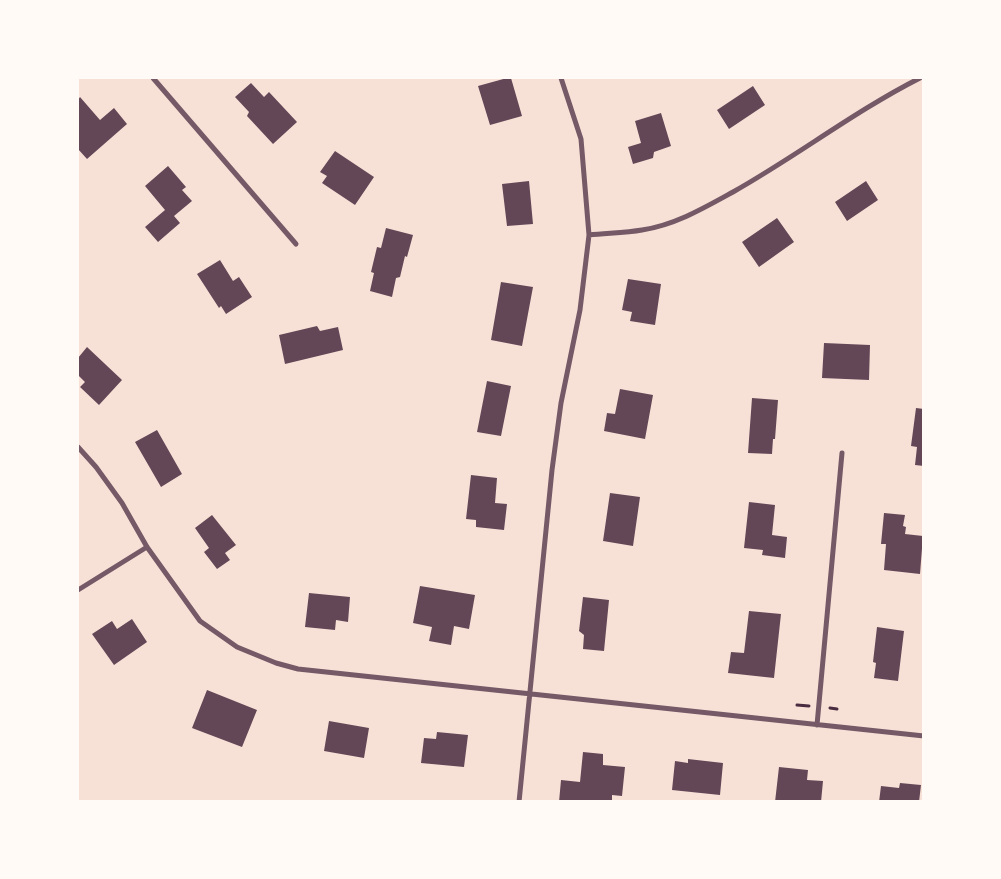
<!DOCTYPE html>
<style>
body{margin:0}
#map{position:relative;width:1001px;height:879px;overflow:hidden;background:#f7e1d7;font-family:Rubik,sans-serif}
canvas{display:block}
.frame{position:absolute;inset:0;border:79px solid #fffaf5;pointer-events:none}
</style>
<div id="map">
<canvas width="1001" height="879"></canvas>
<div class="frame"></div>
</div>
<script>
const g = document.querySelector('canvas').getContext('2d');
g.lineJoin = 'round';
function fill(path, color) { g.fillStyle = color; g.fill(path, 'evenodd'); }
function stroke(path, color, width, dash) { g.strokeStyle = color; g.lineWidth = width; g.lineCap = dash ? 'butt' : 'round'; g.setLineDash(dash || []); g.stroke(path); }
fill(new Path2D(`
 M 507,78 L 511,78 L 522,116 L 490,125 L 478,86 Z
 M 251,83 L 264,97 L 269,92 L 297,122 L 273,144 L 247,116 L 249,112 L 235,97 Z
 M 753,86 L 765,105 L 729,129 L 717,110 Z
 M 80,97 L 100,120 L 114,108 L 127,124 L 87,159 L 78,149 L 78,100 Z
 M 661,113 L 671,146 L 654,152 L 653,158 L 633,164 L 628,147 L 641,143 L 635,121 Z
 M 335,151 L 374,177 L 355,205 L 322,183 L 327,176 L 320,172 Z
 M 168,166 L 186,187 L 182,190 L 192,201 L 174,216 L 180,223 L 158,242 L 145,227 L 165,210 L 145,186 Z
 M 529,181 L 533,224 L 507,226 L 502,184 Z
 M 866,181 L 878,200 L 847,221 L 835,202 Z
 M 777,218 L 794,242 L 759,267 L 742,242 Z
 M 386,228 L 413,235 L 407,257 L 405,256 L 400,277 L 396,278 L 392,297 L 370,291 L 374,273 L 371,272 L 377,247 L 381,248 Z
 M 220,260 L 233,281 L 239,277 L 252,297 L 226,314 L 221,306 L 219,308 L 197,274 Z
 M 628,279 L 661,284 L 655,325 L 630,321 L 632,312 L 622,310 Z
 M 501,282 L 533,287 L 522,346 L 491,340 Z
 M 317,326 L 320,331 L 338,327 L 343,350 L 285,364 L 279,335 Z
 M 824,343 L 870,345 L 869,380 L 822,378 Z
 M 87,347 L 122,380 L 99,405 L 80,387 L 85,382 L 78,375 L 78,358 Z
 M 487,381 L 511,386 L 501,436 L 477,432 Z
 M 620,389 L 653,395 L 645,439 L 604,431 L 607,413 L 615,414 Z
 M 752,398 L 778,400 L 775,439 L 773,439 L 772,454 L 748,453 Z
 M 916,408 L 924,409 L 924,466 L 915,465 L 917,447 L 911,446 Z
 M 157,430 L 182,474 L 161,487 L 135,442 Z
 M 471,475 L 497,478 L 495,503 L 507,504 L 504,530 L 476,527 L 476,520 L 466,519 Z
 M 610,493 L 640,497 L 633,546 L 603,541 Z
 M 749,502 L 775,505 L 772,535 L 787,537 L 785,558 L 762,555 L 763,550 L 744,548 Z
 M 884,513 L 905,515 L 903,526 L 906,527 L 905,534 L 923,536 L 920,574 L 884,570 L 886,544 L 881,544 Z
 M 212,515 L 236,545 L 225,553 L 230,560 L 217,569 L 204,552 L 209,548 L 195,528 Z
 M 420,586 L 475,595 L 469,629 L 454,626 L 451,645 L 429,641 L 432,627 L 413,623 Z
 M 309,593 L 350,597 L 348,622 L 336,620 L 335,630 L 305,627 Z
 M 583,597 L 609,600 L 604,651 L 583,649 L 584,635 L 579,631 Z
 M 749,611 L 781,614 L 774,678 L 728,673 L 731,652 L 744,653 Z
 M 132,619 L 147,642 L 114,665 L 92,634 L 112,621 L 117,629 Z
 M 877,627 L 904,631 L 898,681 L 874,678 L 876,663 L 873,662 Z
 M 207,690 L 257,710 L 242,747 L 192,728 Z
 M 329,721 L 369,728 L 364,758 L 324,751 Z
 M 437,732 L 468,735 L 464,767 L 421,763 L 424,738 L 436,739 Z
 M 583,752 L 603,754 L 603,765 L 625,767 L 622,796 L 612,795 L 612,802 L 559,802 L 561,780 L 580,782 Z
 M 688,759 L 723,763 L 720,795 L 672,790 L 675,761 L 688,763 Z
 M 779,767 L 808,770 L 807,780 L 823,781 L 821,802 L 775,802 Z
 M 900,783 L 921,785 L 919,802 L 879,802 L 881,786 L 899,788 Z`), '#644757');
stroke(new Path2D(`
 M 797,705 L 809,706
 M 830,708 L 837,709`), '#4a2c40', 3);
stroke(new Path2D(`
 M 153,78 L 296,244
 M 589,235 C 607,233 625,233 642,230 C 675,225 704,208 733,192 C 797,156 855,111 920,78
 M 78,447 L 96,467 L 122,503 L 147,547 L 200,621 L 237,647 L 276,663 L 298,669 L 924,736
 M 78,590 L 147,547
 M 817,725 L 842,453
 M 519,802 L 552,470 L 561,403 L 580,310 L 589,235 L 581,139 L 561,78`), '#755966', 5);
</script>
